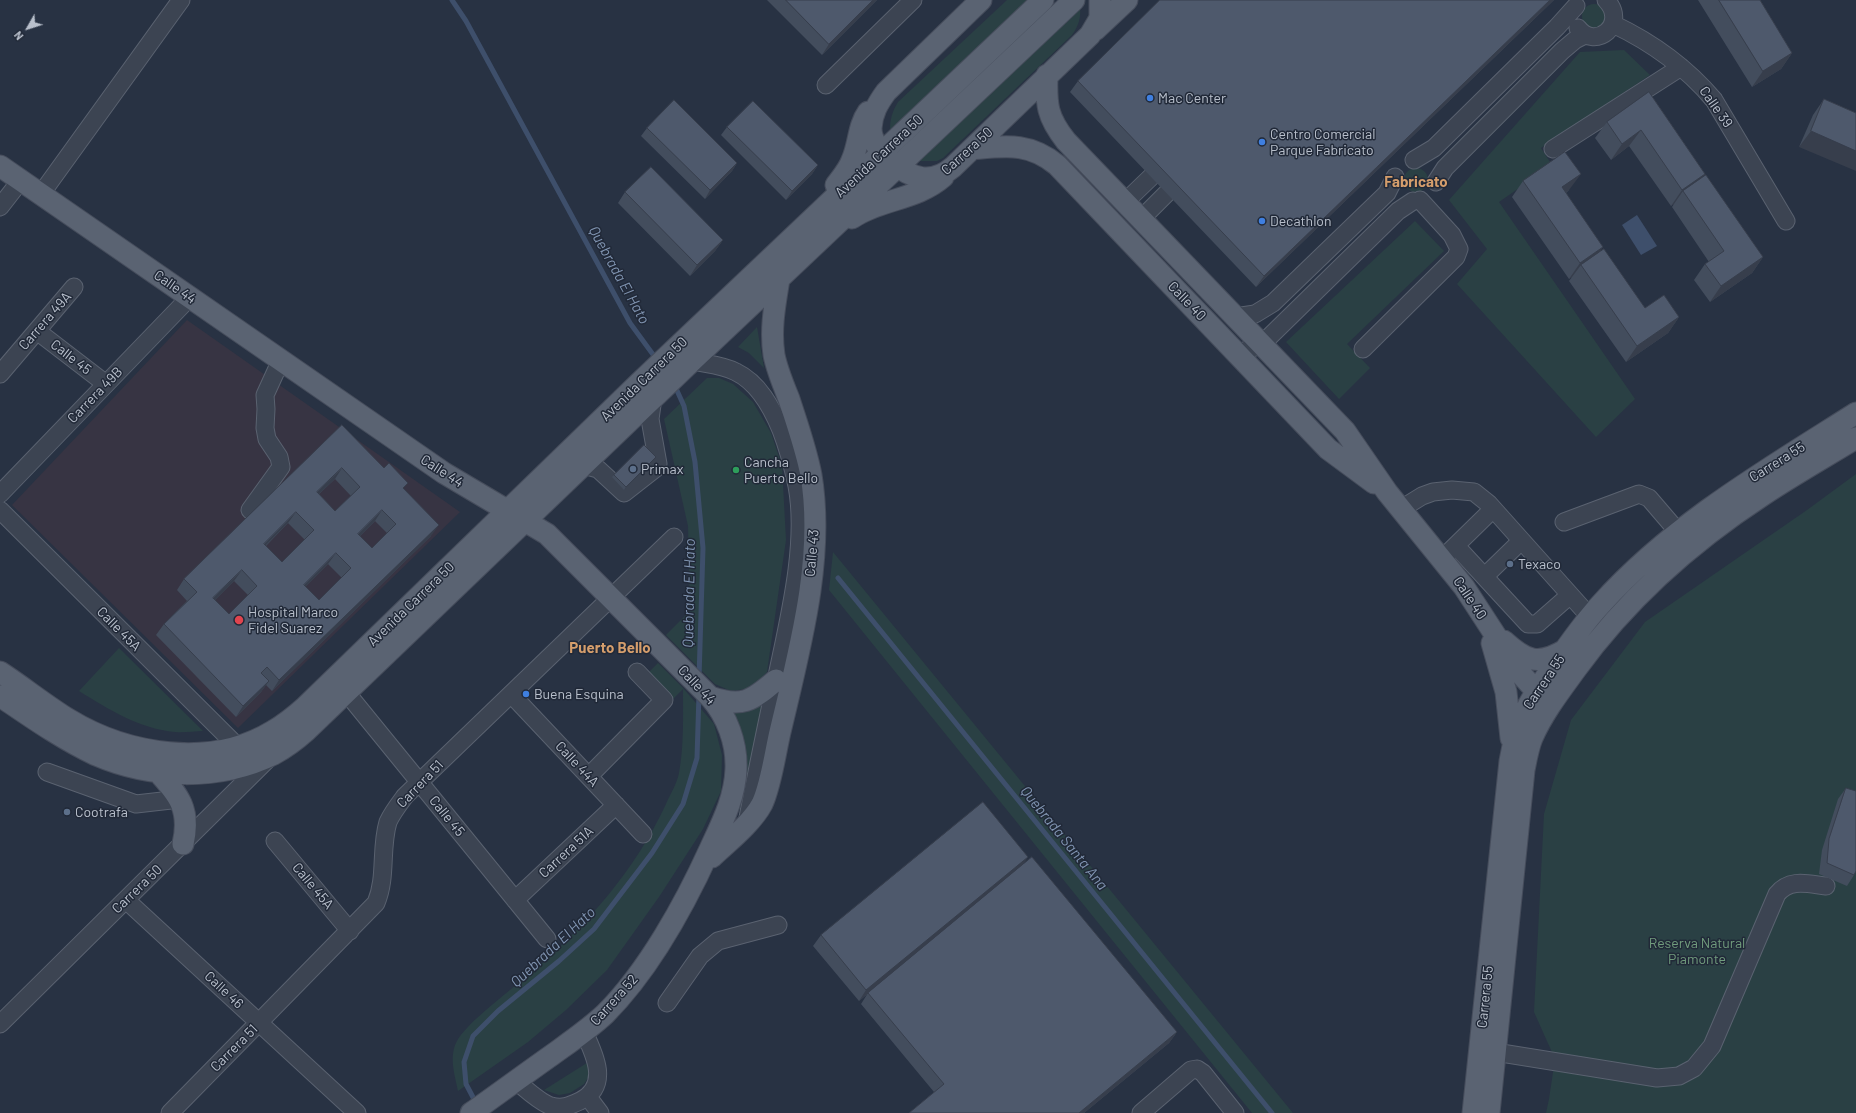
<!DOCTYPE html>
<style>
body{margin:0}
#map{position:relative;width:1856px;height:1113px;overflow:hidden;background:#283243;font-family:Barlow,sans-serif}
canvas{display:block}
.north{position:absolute;left:8px;top:8px;width:40px;height:40px;-webkit-text-stroke:3px #212938;paint-order:stroke;rotate:231deg;font-size:11px;font-weight:700;line-height:16px;text-align:center;color:#b9c0cc}
.north::after{content:'';display:block;margin:auto;width:14px;height:18px;background:#b9c0cc;clip-path:polygon(50% 0,100% 100%,50% 72%,0 100%)}
</style>
<div id="map">
<canvas width="1856" height="1113"></canvas>
<div class="north">N</div>
</div>
<script>
const g = document.querySelector('canvas').getContext('2d');
g.lineJoin = 'round';
function fill(path, color) { g.fillStyle = color; g.fill(path, 'evenodd'); }
function stroke(path, color, width, dash) { g.strokeStyle = color; g.lineWidth = width; g.lineCap = dash ? 'butt' : 'round'; g.setLineDash(dash || []); g.stroke(path); }
function drawText(font, color, halo, rows, align = 'center') {
  g.font = font + ' Barlow,sans-serif'; g.lineWidth = 3; g.setLineDash([]); g.textBaseline = 'middle'; g.strokeStyle = halo; g.fillStyle = color; for (const [text, x, y, turn = 0] of rows) {
    g.save(); g.translate(x, y); g.rotate((+turn || 0) * Math.PI / 180); g.textAlign = isNaN(turn) ? turn : align; if (halo) g.strokeText(text, 0, 0); g.fillText(text, 0, 0); g.restore();
  }
}
fill(new Path2D(`
 M 187,320 L 460,512 L 238,728 L 12,505 Z`), '#373443');
fill(new Path2D(`
 M 1007,0 L 1029,0 L 890,131 C 890,119 892,112 898,102 Z
 M1582 16a12 12 0 1 1 24 0a12 12 0 1 1-24 0Z
 M 1080,6 C 1081,18 1079,25 1072,35 L 943,158 L 937,161 L 918,161 Z
 M 1624,50 L 1650,75 L 1541,148 L 1552,165 L 1499,202 L 1635,399 L 1596,437 L 1457,284 L 1487,249 L 1449,200 L 1580,52 Z
 M1404 180a12 12 0 1 1 24 0a12 12 0 1 1-24 0Z
 M 1415,221 L 1444,251 L 1347,344 L 1370,368 L 1339,399 L 1286,342 Z
 M 757,327 L 764,368 L 749,353 L 738,347 Z
 M 707,378 L 719,378 L 733,384 L 753,402 L 771,433 L 782,466 L 786,540 L 767,672 L 759,681 L 746,689 L 731,691 L 715,684 L 666,635 L 690,611 L 688,526 L 664,419 Z
 M 1856,474 L 1856,1113 L 1546,1113 L 1549,1099 L 1555,1059 L 1534,1012 L 1544,814 L 1571,720 L 1645,622 L 1807,510 Z
 M 833,552 L 1293,1113 L 1252,1113 L 829,590 Z
 M 119,648 L 203,731 C 194,731 184,733 175,732 C 140,729 108,709 79,691 Z
 M 658,663 L 683,688 L 714,724 L 722,755 L 721,791 L 703,829 L 659,897 L 607,970 L 566,1010 L 528,1042 L 458,1091 C 455,1076 449,1058 456,1043 C 465,1023 514,988 533,971 C 587,925 636,869 666,804 C 670,794 677,784 679,773 C 684,746 683,717 683,689 L 673,699 L 647,674 Z
 M 723,705 L 749,708 L 763,705 L 741,806 L 730,827 Z
 M 590,1061 L 590,1075 L 584,1084 L 570,1093 L 559,1095 L 544,1090 Z`), '#2a4044');
fill(new Path2D(`
 M 1637,215 L 1657,246 L 1641,255 L 1622,225 Z`), '#3e4f6b');
stroke(new Path2D(`
 M 452,0 L 466,21 L 630,323 L 657,360
 M 674,384 L 684,406 L 695,462 L 703,548 L 699,678
 M 838,578 L 1272,1113
 M 476,1103 L 466,1084 L 464,1062 L 473,1036 L 498,1011 L 559,961 L 594,929 L 652,853 L 683,804 L 697,758 L 699,694`), '#3e4f6b', 5);
const minor = new Path2D(`
 M 1613,24 C 1651,42 1687,68 1714,100 L 1786,221
 M 1578,28 C 1595,51 1629,24 1606,0
 M 826,85 L 913,0
 M 1553,149 L 1681,67
 M 1414,160 L 1434,148 L 1557,27 L 1576,6
 M 1436,182 L 1445,168 L 1562,51 L 1575,40 L 1585,35
 M 41,194 L 181,0
 M 1125,202 L 1151,177
 M 0,207 L 21,180
 M 1141,219 L 1167,193
 M 1235,317 L 1255,314 L 1273,303 L 1387,193 L 1395,177
 M 37,331 L 106,384
 M 1363,349 L 1456,257 L 1459,249 L 1452,235 L 1420,200
 M 1237,354 L 1262,344 L 1398,211 L 1413,201
 M 692,361 C 706,364 723,365 736,372 C 759,383 772,408 781,430 C 788,448 793,467 797,486 C 808,545 788,622 776,681 C 766,728 756,775 747,823
 M 0,374 L 74,287
 M 583,465 L 598,469 L 624,493 L 656,468 L 658,464 L 650,419 L 653,398
 M 0,494 L 190,297
 M 1401,509 L 1422,496 L 1433,492 L 1452,490 L 1474,492 L 1489,504 L 1590,617
 M 0,510 L 238,747
 M 250,510 L 281,467 L 279,457 L 267,439 L 265,428 L 266,409 L 265,395 L 281,360
 M 1564,522 L 1639,494 L 1649,498 L 1679,533
 M 1456,546 L 1528,624 L 1537,624 L 1570,595
 M 1448,553 L 1493,509
 M 1485,576 L 1521,541
 M 346,692 L 547,939
 M 511,694 L 643,834
 M 47,772 L 136,804 L 180,799
 M 589,776 L 664,700 L 637,672
 M 275,841 L 350,931
 M 126,900 L 357,1113
 M 515,900 L 616,805
 M 667,1003 L 700,956 L 718,941 L 778,925
 M 0,1024 L 270,757
 M 1495,1052 L 1657,1078 L 1679,1076 L 1694,1068 L 1712,1046 L 1777,894 C 1790,878 1808,884 1826,886
 M 516,1081 C 526,1089 539,1102 551,1106 C 563,1109 569,1106 580,1101 C 610,1086 595,1055 584,1032
 M 588,1097 L 600,1113
 M 170,1113 L 376,903 C 387,877 380,849 388,822 C 392,813 399,804 405,796 L 674,537
 M 1141,1113 L 1191,1070 L 1197,1069 L 1203,1073 L 1235,1113`);
const major = new Path2D(`
 M 981,0 L 886,92 C 878,103 872,113 871,128 C 871,150 903,175 923,178 C 935,179 945,174 953,167 L 1090,35 L 1100,18 L 1100,0
 M 1095,30 L 1127,0
 M 1047,75 C 1046,105 1047,117 1066,141 L 1345,431 L 1387,492 L 1464,587 L 1520,673 L 1545,701
 M 972,149 C 1006,146 1029,142 1057,165 L 1328,449 L 1374,483
 M 0,166 L 444,473 L 547,534 L 710,697 C 727,716 737,743 736,769 C 735,798 722,823 710,849 C 685,904 648,971 605,1014 C 589,1029 570,1042 552,1055 C 525,1074 498,1094 471,1113
 M 836,185 C 842,177 849,169 852,160 C 859,145 858,126 868,112
 M 852,218 C 880,199 917,200 943,177
 M 1504,641 C 1526,661 1538,666 1565,650
 M 1492,643 L 1506,692 L 1511,738
 M 0,672 C 23,687 44,704 68,719 C 127,755 211,769 273,731 C 285,724 295,716 305,707 L 639,383 L 1043,0
 M 0,696 C 31,717 62,739 96,755 C 151,779 220,781 274,754 C 285,748 296,740 306,731 L 692,361 L 1074,0
 M 710,697 C 742,708 752,701 776,680
 M 157,771 C 179,795 191,810 183,844
 M 712,857 C 728,842 752,823 762,804 C 771,785 775,753 780,732 C 799,651 825,559 811,475 C 806,449 797,424 789,399 C 783,384 777,370 774,355 C 770,329 775,304 779,279
 M 1473,1113 L 1510,761 C 1517,717 1536,690 1562,654 C 1574,637 1586,620 1601,604 C 1673,524 1766,470 1856,413
 M 1489,1113 L 1524,770 C 1526,760 1528,748 1532,738 C 1543,713 1560,691 1576,669 C 1626,600 1691,542 1763,495 C 1793,475 1825,457 1856,438`);
stroke(minor, '#5a6270', 19);
stroke(major, '#464d5c', 23);
stroke(minor, '#3c4452', 17);
stroke(major, '#5a6372', 21);
fill(new Path2D(`
 M 767,0 L 877,0 L 822,55 Z
 M 1160,0 L 1554,0 L 1256,287 L 1070,92 L 1078,81 Z
 M 1698,0 L 1760,0 L 1792,53 L 1781,69 L 1752,87 Z
 M 1649,92 L 1705,174 L 1703,177 L 1763,257 L 1752,273 L 1710,302 L 1694,280 L 1705,264 L 1709,262 L 1672,207 L 1674,204 L 1671,206 L 1629,146 L 1611,160 L 1595,138 L 1607,122 Z
 M 1824,99 L 1856,113 L 1799,147 L 1813,115 Z
 M 727,127 L 818,165 L 812,174 L 786,200 L 721,135 Z
 M 647,128 L 737,163 L 732,171 L 705,199 L 641,136 Z
 M 1523,181 L 1569,190 L 1566,193 L 1601,251 L 1645,308 L 1679,317 L 1668,333 L 1626,362 L 1569,281 L 1572,277 L 1569,279 L 1512,197 Z
 M 625,192 L 723,240 L 715,251 L 690,276 L 618,203 Z
 M 342,425 L 404,489 L 431,536 L 272,691 L 266,685 L 261,692 L 236,717 L 156,635 L 164,624 L 187,601 L 177,590 L 184,579 ZM 335,479 L 351,496 L 335,511 L 319,494 ZM 375,521 L 387,533 L 372,548 L 360,536 ZM 288,523 L 305,540 L 282,562 L 266,546 ZM 328,564 L 342,578 L 319,600 L 305,587 ZM 234,581 L 248,595 L 229,614 L 215,600 Z
 M 656,457 L 654,460 L 624,490 L 612,477 L 614,475 Z
 M 1846,788 L 1854,875 L 1847,886 L 1819,874 L 1822,850 L 1838,799 Z
 M 1023,864 L 1177,1032 L 1169,1043 L 1084,1113 L 909,1113 L 934,1092 L 861,1004 L 868,993 L 881,983 L 859,1001 L 813,946 L 821,935 Z`), '#434d5d');
fill(new Path2D(`
 M 873,0 L 877,0 L 822,55 L 829,44 Z
 M 1550,0 L 1554,0 L 1256,287 L 1264,276 Z
 M 1792,53 L 1781,69 L 1752,87 L 1763,71 Z
 M 1641,130 L 1629,146 L 1611,160 L 1622,144 Z
 M 1811,131 L 1856,151 L 1856,171 L 1799,147 Z
 M 737,163 L 732,171 L 705,199 L 710,190 Z
 M 818,165 L 812,174 L 786,200 L 792,191 Z
 M 1581,174 L 1569,190 L 1551,203 L 1562,187 Z
 M 1705,174 L 1694,190 L 1683,191 L 1674,204 L 1671,206 L 1682,190 Z
 M 723,240 L 715,251 L 690,276 L 697,265 Z
 M 1603,247 L 1592,263 L 1581,265 L 1572,277 L 1569,279 L 1580,263 Z
 M 1763,257 L 1752,273 L 1710,302 L 1721,286 Z
 M 1679,317 L 1668,333 L 1626,362 L 1637,346 Z
 M 656,457 L 654,460 L 624,490 L 626,487 Z
 M 342,468 L 335,479 L 309,503 L 317,492 Z
 M 382,510 L 375,521 L 351,545 L 358,534 Z
 M 296,512 L 288,523 L 256,555 L 264,544 Z
 M 439,525 L 431,536 L 272,691 L 279,680 Z
 M 336,553 L 328,564 L 296,596 L 304,585 Z
 M 242,570 L 234,581 L 206,609 L 213,598 Z
 M 269,681 L 261,692 L 236,717 L 243,706 Z
 M 1028,857 L 1021,868 L 859,1001 L 866,990 Z
 M 1177,1032 L 1169,1043 L 1084,1113 L 1079,1113 Z`), '#373e4c');
const building = new Path2D(`
 M 786,0 L 873,0 L 829,44 Z
 M 1160,0 L 1550,0 L 1264,276 L 1078,81 Z
 M 1719,0 L 1760,0 L 1792,53 L 1763,71 Z
 M 1649,92 L 1705,174 L 1682,190 L 1641,130 L 1622,144 L 1607,122 Z
 M 1824,99 L 1856,113 L 1856,151 L 1811,131 Z
 M 674,100 L 737,163 L 710,190 L 647,128 Z
 M 753,101 L 818,165 L 792,191 L 727,127 Z
 M 1565,152 L 1581,174 L 1562,187 L 1603,247 L 1580,263 L 1523,181 Z
 M 651,167 L 723,240 L 697,265 L 625,192 Z
 M 1706,175 L 1763,257 L 1721,286 L 1705,264 L 1724,251 L 1683,191 Z
 M 1604,249 L 1645,308 L 1664,295 L 1679,317 L 1637,346 L 1581,265 Z
 M 342,425 L 384,468 L 389,463 L 408,483 L 403,488 L 439,525 L 279,680 L 267,667 L 261,673 L 269,681 L 243,706 L 164,624 L 197,592 L 184,579 ZM 342,468 L 360,487 L 335,511 L 317,492 ZM 382,510 L 396,524 L 372,548 L 358,534 ZM 296,512 L 314,530 L 282,562 L 264,544 ZM 336,553 L 351,568 L 319,600 L 304,585 ZM 242,570 L 257,586 L 229,614 L 213,598 Z
 M 644,445 L 656,457 L 626,487 L 614,475 Z
 M 1846,788 L 1856,791 L 1856,871 L 1854,875 L 1827,863 L 1829,839 Z
 M 983,802 L 1028,857 L 866,990 L 821,935 Z
 M 1032,857 L 1177,1032 L 1079,1113 L 909,1113 L 944,1084 L 868,993 Z`);
fill(building, '#4e596c');
stroke(building, '#373e4c', 1);
for (const [x, y, r, color] of [
 [1150,98,4,"#3f7fe0"],
 [1262,142,4,"#3f7fe0"],
 [1262,221,4,"#3f7fe0"],
 [633,469,4,"#5c6f8a"],
 [736,470,4,"#2e9e5b"],
 [1510,564,4,"#5c6f8a"],
 [239,620,5,"#e0444e"],
 [526,694,4,"#3f7fe0"],
 [67,812,4,"#5c6f8a"]
]) { const dot = new Path2D(); dot.arc(x, y, r, 0, 2 * Math.PI); g.fillStyle = color; g.fill(dot); stroke(dot, '#212938', 1.5); }
drawText('14px', '#b9c0cc', '#212938', [
 ["Mac Center",1158,98],
 ["Centro Comercial",1270,134],
 ["Parque Fabricato",1270,150],
 ["Decathlon",1270,221],
 ["Cancha",744,462],
 ["Puerto Bello",744,478],
 ["Primax",641,469],
 ["Texaco",1518,564],
 ["Hospital Marco",248,612],
 ["Fidel Suarez",248,628],
 ["Buena Esquina",534,694],
 ["Cootrafa",75,812]
], 'left');
drawText('14px', '#b9c0cc', '#212938', [
 ["Calle 39",1716,107,55],
 ["Carrera 50",967,151,-42],
 ["Avenida Carrera 50",879,156,-43],
 ["Calle 44",175,287,35],
 ["Calle 40",1187,301,46],
 ["Carrera 49A",45,321,-49],
 ["Calle 45",71,357,38],
 ["Avenida Carrera 50",644,379,-44],
 ["Carrera 49B",95,395,-46],
 ["Carrera 55",1777,462,-32],
 ["Calle 44",442,471,33],
 ["Calle 43",812,553,-85],
 ["Calle 40",1470,598,56],
 ["Avenida Carrera 50",411,604,-44],
 ["Calle 45A",119,629,45],
 ["Carrera 55",1544,682,-56],
 ["Calle 44",697,685,47],
 ["Calle 44A",577,764,47],
 ["Carrera 51",420,784,-46],
 ["Calle 45",447,816,51],
 ["Carrera 51A",566,852,-43],
 ["Calle 45A",313,886,50],
 ["Carrera 50",137,889,-44],
 ["Calle 46",224,990,43],
 ["Carrera 55",1485,997,-84],
 ["Carrera 52",614,1000,-48],
 ["Carrera 51",234,1048,-45]
]);
drawText('14px', '#719c7d', '#212938', [
 ["Reserva Natural",1697,943],
 ["Piamonte",1697,959]
]);
drawText('bold 15px', '#d59e6c', '#212938', [
 ["Fabricato",1416,182],
 ["Puerto Bello",610,648]
]);
drawText('italic 15px', '#8195b2', '#212938', [
 ["Quebrada El Hato",619,275,61],
 ["Quebrada El Hato",689,593,-89],
 ["Quebrada Santa Ana",1064,838,51],
 ["Quebrada El Hato",553,947,-43]
]);
</script>
